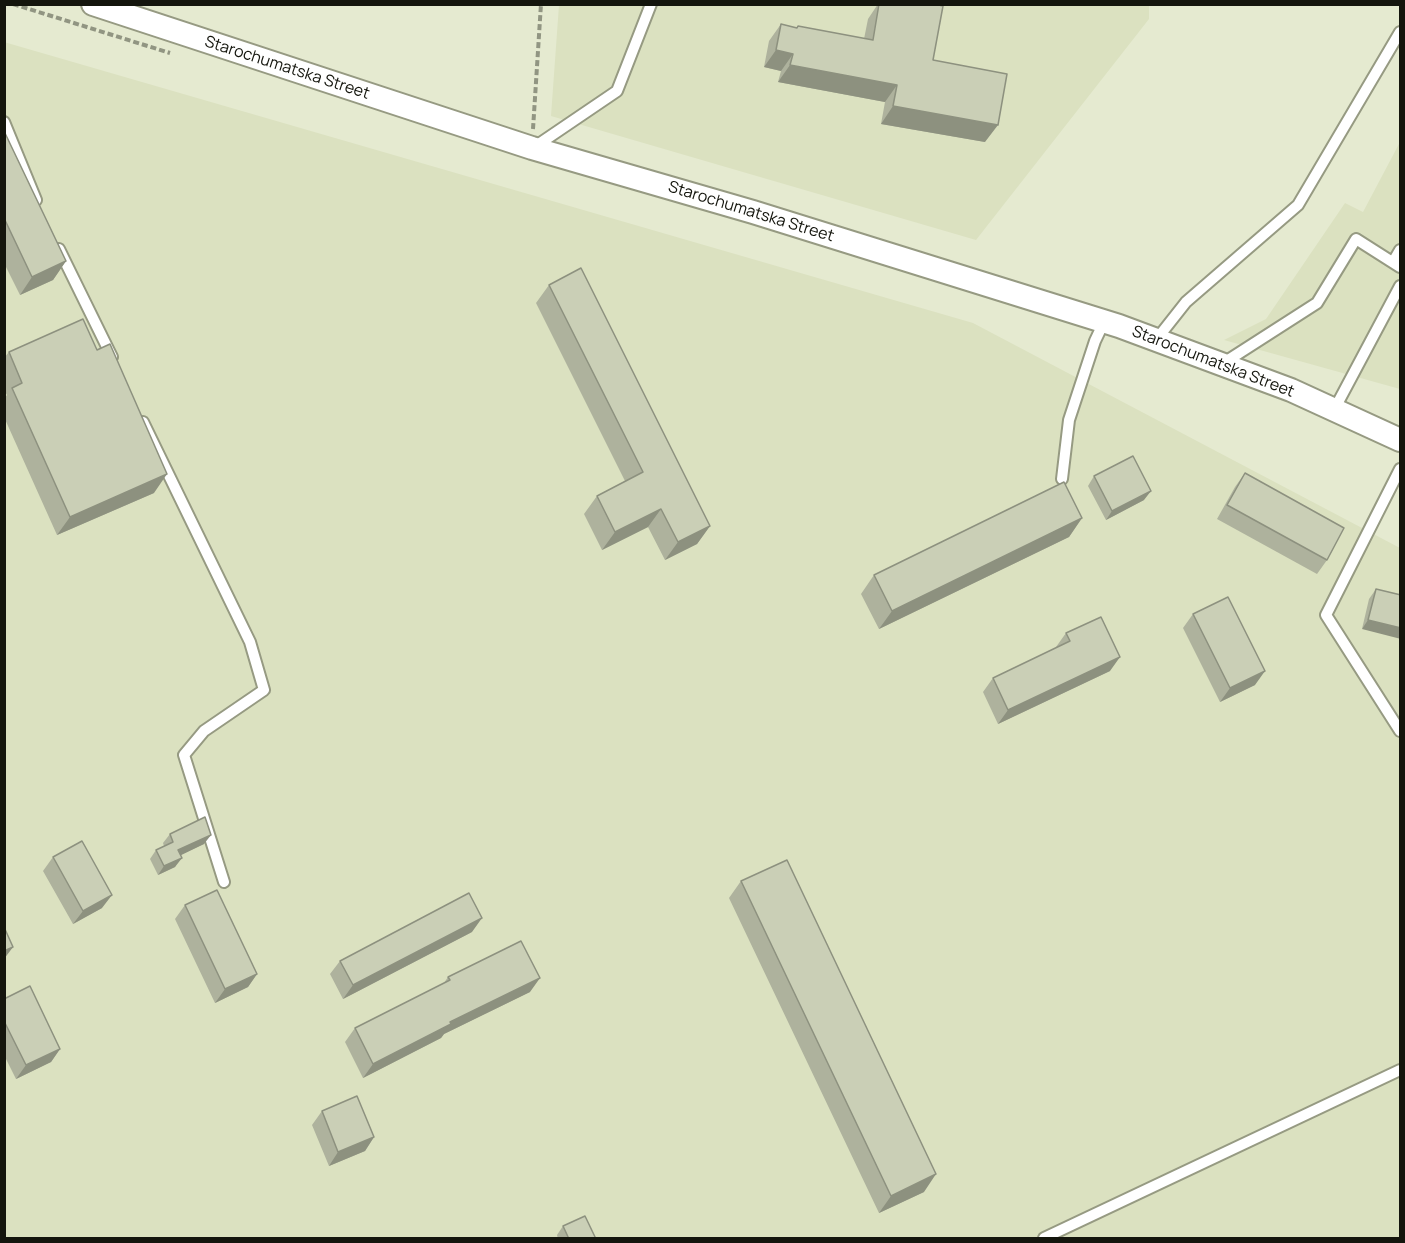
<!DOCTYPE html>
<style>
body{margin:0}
#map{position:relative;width:1405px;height:1243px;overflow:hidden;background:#e5ead0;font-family:Manrope,sans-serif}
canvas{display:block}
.frame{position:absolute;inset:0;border:6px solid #14150d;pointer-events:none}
</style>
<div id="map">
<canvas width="1405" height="1243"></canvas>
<div class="frame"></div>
</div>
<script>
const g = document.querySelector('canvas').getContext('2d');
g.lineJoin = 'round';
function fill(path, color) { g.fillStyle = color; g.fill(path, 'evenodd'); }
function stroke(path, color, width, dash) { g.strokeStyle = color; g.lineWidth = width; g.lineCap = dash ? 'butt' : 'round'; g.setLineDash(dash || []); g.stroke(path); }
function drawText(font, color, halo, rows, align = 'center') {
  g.font = font + ' Manrope,sans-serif'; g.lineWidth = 4.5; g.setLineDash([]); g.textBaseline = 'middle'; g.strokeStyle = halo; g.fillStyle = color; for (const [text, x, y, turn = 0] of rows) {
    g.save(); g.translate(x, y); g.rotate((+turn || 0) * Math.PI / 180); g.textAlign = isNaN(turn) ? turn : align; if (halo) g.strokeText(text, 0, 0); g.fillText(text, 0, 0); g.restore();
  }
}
fill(new Path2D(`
 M 559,5 L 1149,5 L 1149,19 L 976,240 L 551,116 Z
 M 4,42 L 973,323 L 1400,548 L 1400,1238 L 5,1238 Z
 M 1400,142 L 1400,389 L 1224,340 L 1266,319 L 1345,203 L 1363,212 Z`), '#dbe1c0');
const lane = new Path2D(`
 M 4,122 L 36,200
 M 533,148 L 617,91 L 651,4
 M 59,249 L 112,357
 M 1393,262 L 1400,250
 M 1156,340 L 1186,302 L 1298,205 L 1400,32
 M 1222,364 L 1317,303 L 1356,239 L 1400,267
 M 1334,410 L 1400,286
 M 143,422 L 250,642 L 264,690 L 204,731 L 184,755 L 224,882
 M 1400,469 L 1326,615 L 1400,731
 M 1062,479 L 1069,420 L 1095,341 L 1104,322
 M 1044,1238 L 1400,1070`);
const street = new Path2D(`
 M 93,4 L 532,148 L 753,212 L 1119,326 L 1291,390 L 1400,440`);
stroke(lane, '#969a82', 14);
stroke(street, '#969a82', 26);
stroke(new Path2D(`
 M 13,4 L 170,53
 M 533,129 L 541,4`), '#919582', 4, [6, 3]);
stroke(lane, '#fff', 10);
stroke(street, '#fff', 22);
fill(new Path2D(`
 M 878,4 L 934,4 L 933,60 L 985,142 L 881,124 L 885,102 L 778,82 L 781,71 L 764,67 L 769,41 L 781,24 L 796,28 L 798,26 L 864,39 L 868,19 Z
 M 4,131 L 66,261 L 53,280 L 20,295 L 4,263 Z
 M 549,285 L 710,526 L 697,544 L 665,560 L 648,527 L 602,550 L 584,514 L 597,496 L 625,481 L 536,303 Z
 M 9,352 L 154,493 L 57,535 L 4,417 L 4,399 L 7,395 L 4,390 L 4,358 Z
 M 1245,473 L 1327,560 L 1317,574 L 1217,519 L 1235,487 Z
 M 1094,476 L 1144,500 L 1106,520 L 1088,486 Z
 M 1082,518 L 1069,537 L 879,629 L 861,594 L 874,575 Z
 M 1376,589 L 1401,595 L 1362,629 L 1369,599 Z
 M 1193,614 L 1255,685 L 1220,702 L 1183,628 Z
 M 1066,633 L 1110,671 L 998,724 L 983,692 L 993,678 L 1057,648 L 1056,647 Z
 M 170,834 L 204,844 L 180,855 L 175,867 L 158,875 L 150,859 L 156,850 L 164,846 L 163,843 Z
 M 53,857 L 102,908 L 73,924 L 43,871 Z
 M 741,881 L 924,1192 L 879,1213 L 729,898 Z
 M 185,905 L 257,974 L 248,987 L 215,1003 L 175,919 Z
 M 472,932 L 343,999 L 330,974 L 340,961 Z
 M 448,977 L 530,992 L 444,1034 L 441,1038 L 363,1078 L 345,1042 L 355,1028 L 444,983 Z
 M 4,999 L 60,1049 L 51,1062 L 16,1079 L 4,1055 Z
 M 322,1111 L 374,1137 L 365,1151 L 329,1166 L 312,1125 Z
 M 563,1226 L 596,1239 L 558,1239 L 557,1235 Z`), '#aeb29d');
fill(new Path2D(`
 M 776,50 L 793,54 L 781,71 L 764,67 Z
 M 790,65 L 897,85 L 885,102 L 778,82 Z
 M 893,106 L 998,125 L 985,142 L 881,124 Z
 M 66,261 L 53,280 L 20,295 L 32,277 Z
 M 167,474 L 154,493 L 57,535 L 70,517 Z
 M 1151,491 L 1144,500 L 1106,520 L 1112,511 Z
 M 661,509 L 648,527 L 602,550 L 615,532 Z
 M 1082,518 L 1069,537 L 879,629 L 892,611 Z
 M 710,526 L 697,544 L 665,560 L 678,542 Z
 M 1368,620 L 1401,628 L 1401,639 L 1362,629 Z
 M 1120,657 L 1110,671 L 998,724 L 1008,710 Z
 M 1265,671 L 1255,685 L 1220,702 L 1230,688 Z
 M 211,835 L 204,844 L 171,860 L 178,850 Z
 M 182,858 L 175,867 L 158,875 L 164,866 Z
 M 112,895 L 102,908 L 73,924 L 83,911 Z
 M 482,918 L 472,932 L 343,999 L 353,985 Z
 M 13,947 L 4,959 L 4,951 Z
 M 257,974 L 248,987 L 215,1003 L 225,989 Z
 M 540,978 L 530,992 L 444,1034 L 441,1038 L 363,1078 L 373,1064 L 450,1022 Z
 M 60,1049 L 51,1062 L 16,1079 L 26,1065 Z
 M 374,1137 L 365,1151 L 329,1166 L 338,1152 Z
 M 936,1174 L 924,1192 L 879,1213 L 891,1196 Z`), '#8d917f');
const building = new Path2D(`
 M 879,4 L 934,4 L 943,6 L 933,60 L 1007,74 L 998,125 L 893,106 L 897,85 L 790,65 L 793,54 L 776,50 L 781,24 L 797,28 L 798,26 L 873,40 Z
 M 4,131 L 66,261 L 32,277 L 4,218 Z
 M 581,268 L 710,526 L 678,542 L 661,509 L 615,532 L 597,496 L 643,472 L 549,285 Z
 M 83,319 L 97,350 L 110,344 L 167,474 L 70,517 L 12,388 L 22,383 L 9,352 Z
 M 1133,456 L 1151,491 L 1112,511 L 1094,476 Z
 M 1245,473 L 1344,528 L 1327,560 L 1227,505 Z
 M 1064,482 L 1082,518 L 892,611 L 874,575 Z
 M 1376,589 L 1401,595 L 1401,628 L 1368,620 Z
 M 1228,597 L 1265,671 L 1230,688 L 1193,614 Z
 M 1101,617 L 1120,657 L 1008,710 L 993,678 L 1070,641 L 1066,633 Z
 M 205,817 L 211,835 L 178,850 L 182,858 L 164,866 L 156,850 L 173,842 L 170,834 Z
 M 82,841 L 112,895 L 83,911 L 53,857 Z
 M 787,860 L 936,1174 L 891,1196 L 741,881 Z
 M 217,890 L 257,974 L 225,989 L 185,905 Z
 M 469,893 L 482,918 L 353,985 L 340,961 Z
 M 4,927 L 13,947 L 4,951 Z
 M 521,941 L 540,978 L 450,1022 L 451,1024 L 373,1064 L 355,1028 L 450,980 L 448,977 Z
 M 30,986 L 60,1049 L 26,1065 L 4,1021 L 4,999 Z
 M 357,1096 L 374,1137 L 338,1152 L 322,1111 Z
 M 585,1216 L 596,1239 L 569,1239 L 563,1226 Z`);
fill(building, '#cacfb6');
stroke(building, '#8d917f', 1.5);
drawText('16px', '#14150d', '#fff', [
 ["Starochumatska Street",287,68,18],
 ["Starochumatska Street",751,212,17],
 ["Starochumatska Street",1213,362,21]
]);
</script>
